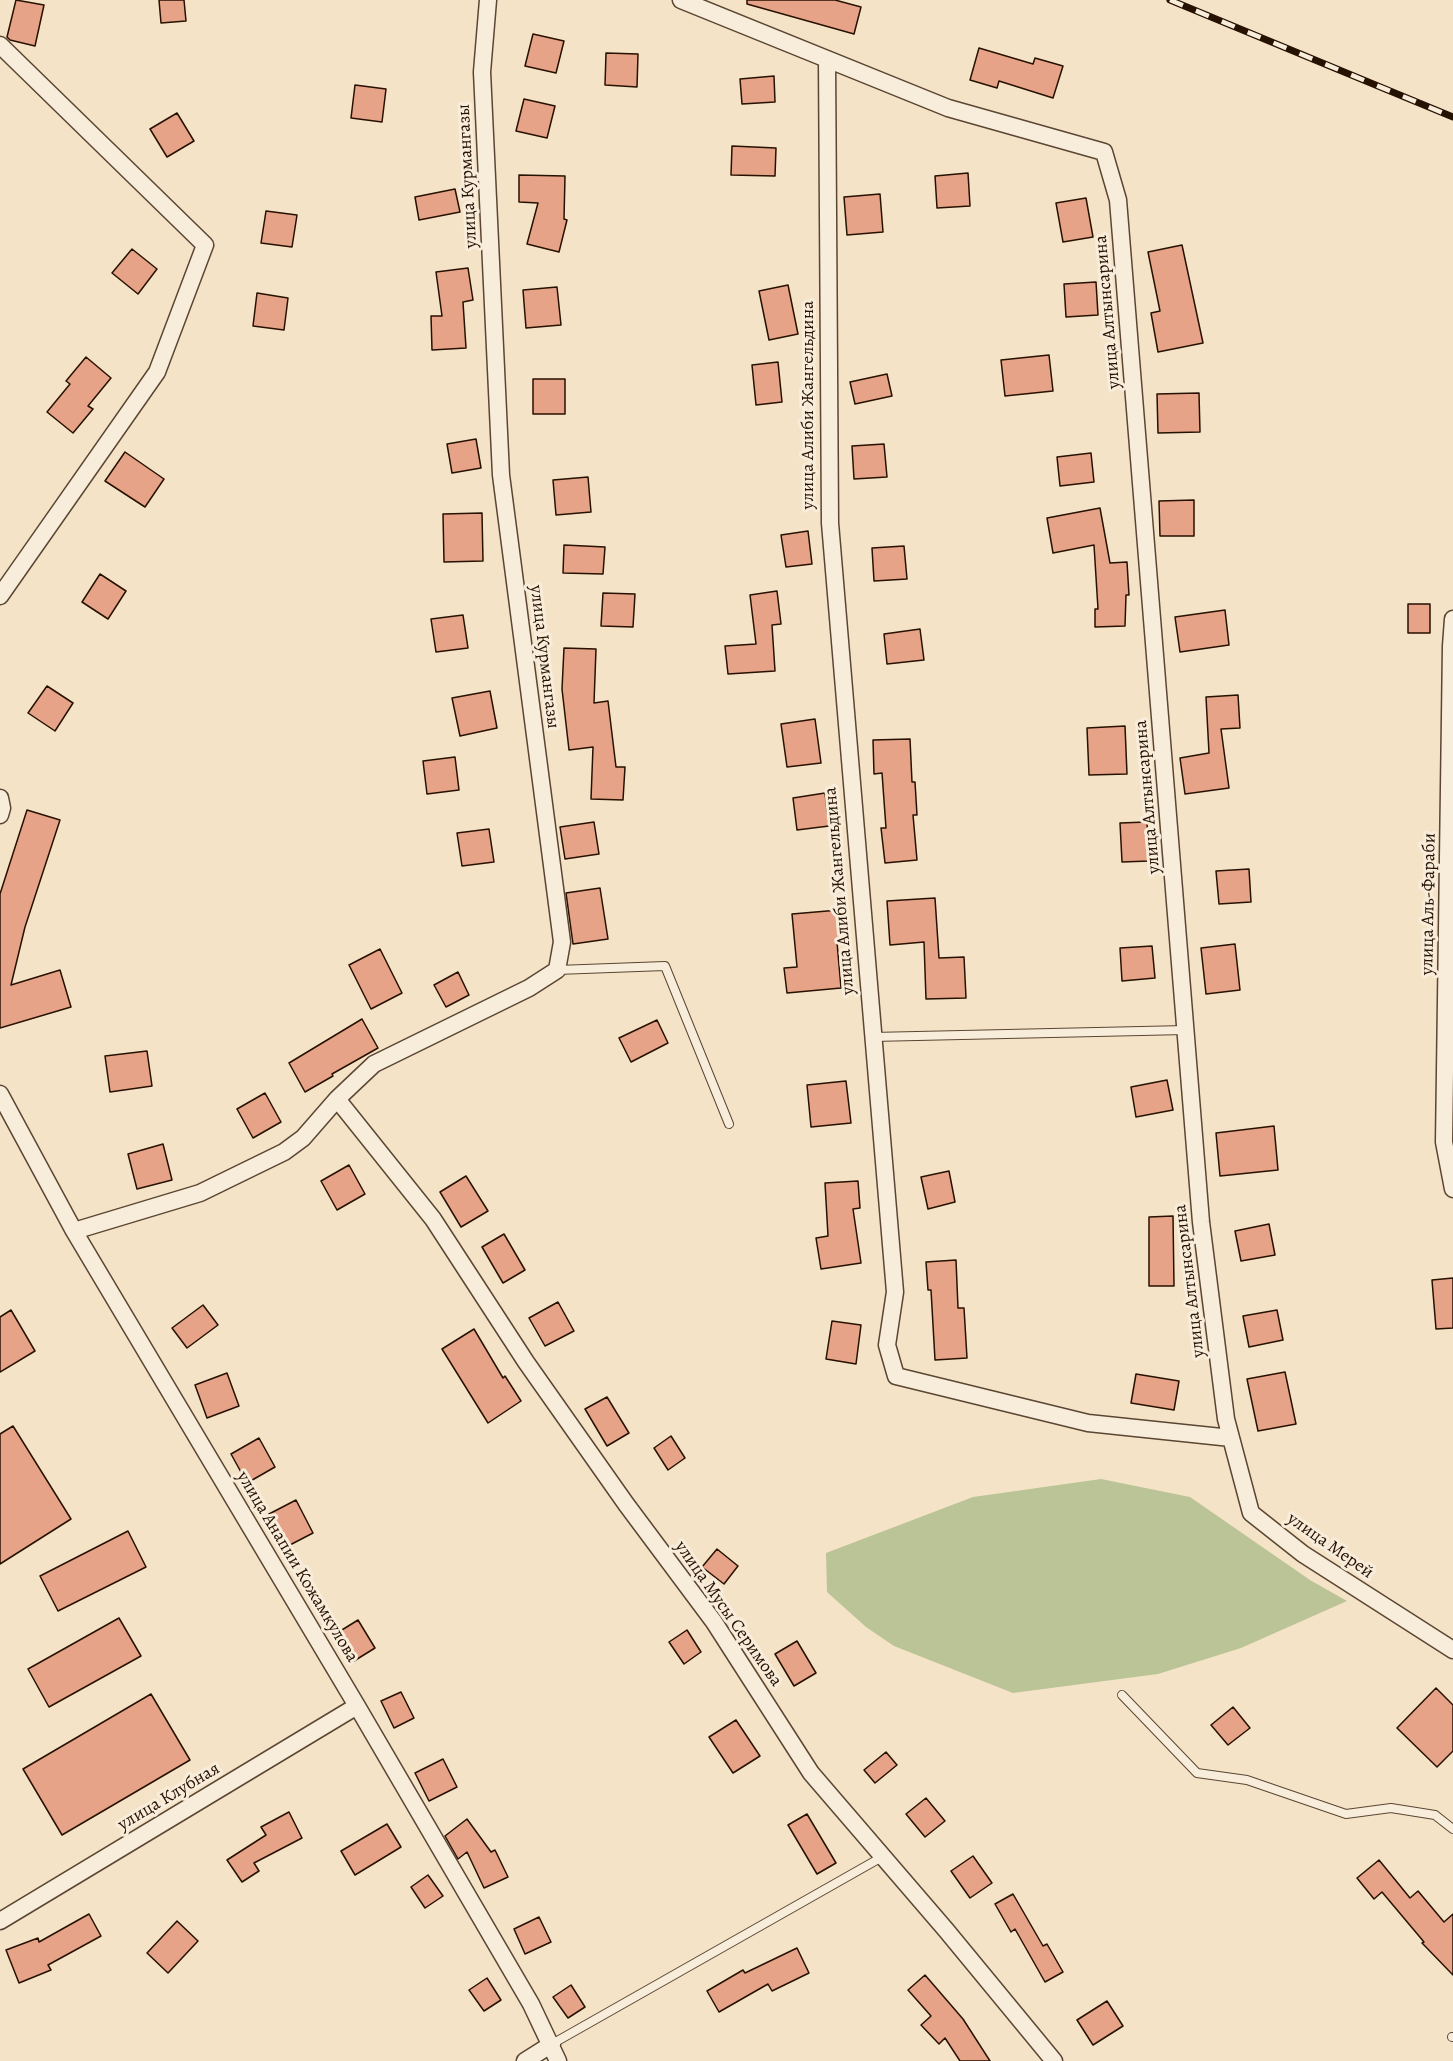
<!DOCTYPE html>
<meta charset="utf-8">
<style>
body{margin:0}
canvas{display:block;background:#f5e3c7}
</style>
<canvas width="1453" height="2061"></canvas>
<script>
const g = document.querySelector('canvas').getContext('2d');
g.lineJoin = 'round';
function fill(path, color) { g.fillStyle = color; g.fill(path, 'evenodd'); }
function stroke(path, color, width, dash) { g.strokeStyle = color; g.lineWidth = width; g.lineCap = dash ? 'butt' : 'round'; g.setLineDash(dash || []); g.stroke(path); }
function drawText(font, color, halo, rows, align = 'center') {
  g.font = font + ' Alegreya,serif'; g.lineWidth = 6; g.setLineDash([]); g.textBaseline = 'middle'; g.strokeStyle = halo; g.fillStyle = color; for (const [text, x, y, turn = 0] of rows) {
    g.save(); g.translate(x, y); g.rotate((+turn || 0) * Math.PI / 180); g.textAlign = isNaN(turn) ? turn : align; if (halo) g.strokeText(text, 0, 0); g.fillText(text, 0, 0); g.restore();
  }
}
fill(new Path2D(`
 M 1101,1479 L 1190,1497 L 1310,1580 L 1347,1601 L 1241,1648 L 1158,1674 L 1013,1693 L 894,1646 L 866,1627 L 827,1592 L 826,1553 L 973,1497 Z`), '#bbc496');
const building = new Path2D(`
 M 16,0 L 44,5 L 35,46 L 10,40 L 7,37 Z
 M 159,0 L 184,0 L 186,21 L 161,23 Z
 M 747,0 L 835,0 L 861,7 L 854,34 L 747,4 Z
 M 533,34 L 564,41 L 556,73 L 525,66 Z
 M 979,48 L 1033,64 L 1035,58 L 1063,66 L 1053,98 L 999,81 L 997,88 L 970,80 Z
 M 606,53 L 638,54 L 637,87 L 605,85 Z
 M 774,76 L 775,102 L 742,104 L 740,79 Z
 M 355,85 L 386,89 L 382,122 L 351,118 Z
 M 524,99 L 555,106 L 547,138 L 516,131 Z
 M 177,113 L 194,141 L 167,157 L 150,129 Z
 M 732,146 L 776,148 L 775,176 L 731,175 Z
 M 968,173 L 970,206 L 937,208 L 935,176 Z
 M 519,175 L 565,176 L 564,219 L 567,220 L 559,252 L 527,244 L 538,203 L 519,202 Z
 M 455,189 L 460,212 L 419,220 L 415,197 Z
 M 880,194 L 883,232 L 847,235 L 844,197 Z
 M 1086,198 L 1093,237 L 1063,242 L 1056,203 Z
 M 266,211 L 297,215 L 292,247 L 261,243 Z
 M 1182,245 L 1203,343 L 1158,352 L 1151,313 L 1160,311 L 1148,252 Z
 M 132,249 L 157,269 L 138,294 L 112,273 Z
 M 468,268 L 473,300 L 463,302 L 466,348 L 432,350 L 431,316 L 442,316 L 436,272 Z
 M 1096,282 L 1098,315 L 1066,317 L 1064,284 Z
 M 788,285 L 798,334 L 769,340 L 759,291 Z
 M 557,287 L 561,325 L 526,328 L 523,290 Z
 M 257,293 L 288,298 L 284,330 L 253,326 Z
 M 1049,355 L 1053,391 L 1005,396 L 1001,360 Z
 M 86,357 L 111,378 L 88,406 L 93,409 L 73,433 L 47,412 L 70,384 L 66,381 Z
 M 778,362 L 782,402 L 756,405 L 752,365 Z
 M 887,374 L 892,396 L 855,404 L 850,382 Z
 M 533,379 L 565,379 L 565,414 L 533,414 Z
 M 1199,393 L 1200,432 L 1158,433 L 1157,394 Z
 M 476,439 L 481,468 L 452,473 L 447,444 Z
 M 884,444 L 887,477 L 854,479 L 852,446 Z
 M 125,452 L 164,479 L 145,507 L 105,481 Z
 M 1091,453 L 1094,482 L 1060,486 L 1057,457 Z
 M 588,477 L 591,512 L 556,515 L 553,480 Z
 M 1194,500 L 1194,536 L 1160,536 L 1159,501 Z
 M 1100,508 L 1110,563 L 1127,562 L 1129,595 L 1126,595 L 1125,626 L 1095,627 L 1095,609 L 1098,609 L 1094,545 L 1053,553 L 1047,518 Z
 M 482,513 L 483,561 L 444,562 L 443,514 Z
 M 808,531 L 812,564 L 786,567 L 781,535 Z
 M 564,545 L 605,547 L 603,574 L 563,573 Z
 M 904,546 L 907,579 L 874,581 L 872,548 Z
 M 100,574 L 126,591 L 108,619 L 82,602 Z
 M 777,591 L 781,624 L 772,625 L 775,671 L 728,674 L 725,646 L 756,644 L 750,595 Z
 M 603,593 L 635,594 L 633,627 L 601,626 Z
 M 1408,604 L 1430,604 L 1430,633 L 1408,633 Z
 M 1225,610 L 1229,645 L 1180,652 L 1175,617 Z
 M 463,615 L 468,648 L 436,652 L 431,619 Z
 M 920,629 L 924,660 L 887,664 L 884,634 Z
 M 564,648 L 596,649 L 594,703 L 608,701 L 616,767 L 625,767 L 623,800 L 591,799 L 593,747 L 569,750 L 562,689 Z
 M 47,686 L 73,703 L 55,731 L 28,713 Z
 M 490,691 L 497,728 L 460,736 L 452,698 Z
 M 1238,695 L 1240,728 L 1221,729 L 1229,788 L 1185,794 L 1180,758 L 1209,753 L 1206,697 Z
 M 815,719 L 821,763 L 787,767 L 781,724 Z
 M 1125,726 L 1127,774 L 1089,775 L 1087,728 Z
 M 910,739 L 912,782 L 915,782 L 917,815 L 913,815 L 917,860 L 885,863 L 881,828 L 886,828 L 882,773 L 874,774 L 873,740 Z
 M 455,757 L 459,790 L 427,794 L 423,761 Z
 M 825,793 L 829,826 L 797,830 L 793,798 Z
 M 27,810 L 60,820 L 25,927 L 11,985 L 60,970 L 71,1007 L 0,1028 L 0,894 Z
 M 594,822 L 599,854 L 565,859 L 560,827 Z
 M 1147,822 L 1149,861 L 1122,862 L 1120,823 Z
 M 489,829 L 494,862 L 462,866 L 457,833 Z
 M 1249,869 L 1251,902 L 1219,904 L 1216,871 Z
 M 600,888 L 608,939 L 573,944 L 566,893 Z
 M 935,898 L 939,958 L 964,957 L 966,998 L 926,999 L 924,942 L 890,945 L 887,901 Z
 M 839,910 L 842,941 L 837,942 L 841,988 L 787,993 L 784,968 L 797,967 L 792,914 Z
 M 1235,944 L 1240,990 L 1206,994 L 1201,948 Z
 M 1152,946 L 1155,978 L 1122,981 L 1120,948 Z
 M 380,949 L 402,993 L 371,1009 L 349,965 Z
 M 458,972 L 469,995 L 446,1007 L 434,985 Z
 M 362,1019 L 378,1048 L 332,1074 L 333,1076 L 305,1092 L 289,1063 Z
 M 657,1020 L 668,1043 L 631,1062 L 619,1038 Z
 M 147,1051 L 152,1086 L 110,1092 L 105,1056 Z
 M 1167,1080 L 1173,1110 L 1136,1117 L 1131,1087 Z
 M 846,1081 L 851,1123 L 811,1127 L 807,1085 Z
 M 265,1093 L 281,1122 L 253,1138 L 237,1109 Z
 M 1274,1126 L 1278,1170 L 1220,1176 L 1216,1133 Z
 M 163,1144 L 172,1180 L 137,1189 L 128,1154 Z
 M 349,1165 L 365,1194 L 337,1210 L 321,1181 Z
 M 949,1171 L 955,1202 L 928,1209 L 921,1177 Z
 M 466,1176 L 488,1211 L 461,1227 L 440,1192 Z
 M 858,1181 L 860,1208 L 853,1209 L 861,1263 L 821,1269 L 816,1238 L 828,1236 L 825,1183 Z
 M 1173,1216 L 1174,1286 L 1149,1286 L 1149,1217 Z
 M 1269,1224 L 1275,1255 L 1241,1261 L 1235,1231 Z
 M 504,1234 L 525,1270 L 503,1283 L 482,1247 Z
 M 956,1260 L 958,1308 L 964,1308 L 967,1358 L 935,1360 L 931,1290 L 928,1290 L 926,1262 Z
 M 1453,1278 L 1453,1328 L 1436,1329 L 1432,1280 Z
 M 558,1302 L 574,1331 L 545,1346 L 529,1318 Z
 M 203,1305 L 218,1325 L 187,1348 L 172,1328 Z
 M 11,1310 L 35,1351 L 0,1372 L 0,1317 Z
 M 1277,1310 L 1283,1340 L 1249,1347 L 1243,1316 Z
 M 832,1321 L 861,1325 L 856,1364 L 826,1359 Z
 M 474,1329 L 503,1378 L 505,1376 L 521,1401 L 488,1423 L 442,1349 Z
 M 1285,1372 L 1296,1424 L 1258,1431 L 1247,1379 Z
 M 227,1373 L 239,1406 L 207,1418 L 195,1385 Z
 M 1136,1374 L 1179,1381 L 1174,1410 L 1131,1403 Z
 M 607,1397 L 629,1433 L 607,1446 L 585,1409 Z
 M 13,1426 L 71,1519 L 0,1564 L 0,1434 Z
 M 671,1436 L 685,1458 L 668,1470 L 654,1448 Z
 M 259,1438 L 275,1467 L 247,1483 L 231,1454 Z
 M 296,1500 L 313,1533 L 286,1547 L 269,1514 Z
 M 128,1531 L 146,1567 L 58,1611 L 40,1576 Z
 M 717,1549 L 738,1566 L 724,1584 L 702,1567 Z
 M 119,1618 L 141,1656 L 49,1707 L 28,1669 Z
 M 358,1620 L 375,1648 L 354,1661 L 337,1633 Z
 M 687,1630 L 701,1652 L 684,1664 L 669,1642 Z
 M 797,1641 L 816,1673 L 794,1686 L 775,1654 Z
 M 1436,1688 L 1453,1705 L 1453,1751 L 1437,1767 L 1397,1728 Z
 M 401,1692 L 414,1718 L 394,1728 L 381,1701 Z
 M 151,1694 L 190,1760 L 62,1835 L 23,1769 Z
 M 1233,1707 L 1250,1728 L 1228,1745 L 1211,1725 Z
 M 736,1720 L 760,1756 L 733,1773 L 709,1737 Z
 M 886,1752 L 897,1765 L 875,1783 L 864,1770 Z
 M 443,1759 L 457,1787 L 429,1801 L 415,1773 Z
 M 926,1798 L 945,1821 L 925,1837 L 906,1814 Z
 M 289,1812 L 302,1838 L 254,1863 L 259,1871 L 242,1882 L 227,1860 L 266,1835 L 261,1827 Z
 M 807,1814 L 836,1863 L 817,1874 L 788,1825 Z
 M 467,1819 L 491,1852 L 495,1850 L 508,1877 L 484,1888 L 467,1852 L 458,1859 L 445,1836 Z
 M 387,1824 L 401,1847 L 355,1875 L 341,1851 Z
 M 973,1856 L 992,1883 L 970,1898 L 951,1871 Z
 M 1379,1860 L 1410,1898 L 1418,1891 L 1444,1922 L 1453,1914 L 1453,1975 L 1422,1943 L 1424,1942 L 1382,1892 L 1374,1899 L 1357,1878 Z
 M 428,1875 L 443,1896 L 425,1908 L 411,1887 Z
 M 1013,1894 L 1043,1946 L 1047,1944 L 1063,1972 L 1045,1982 L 1015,1929 L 1011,1932 L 995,1904 Z
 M 89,1914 L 101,1936 L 48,1965 L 51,1970 L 19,1983 L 6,1950 L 38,1938 L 39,1942 Z
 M 539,1917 L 551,1942 L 525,1954 L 514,1929 Z
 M 177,1921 L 198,1941 L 168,1973 L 147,1953 Z
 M 797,1948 L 809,1973 L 772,1991 L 768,1984 L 719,2012 L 707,1991 L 743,1970 L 745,1973 Z
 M 925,1975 L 963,2019 L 990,2061 L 960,2061 L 945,2038 L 939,2044 L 921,2025 L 931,2016 L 908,1990 Z
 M 487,1978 L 501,2000 L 484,2011 L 469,1990 Z
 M 571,1985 L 585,2007 L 568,2018 L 553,1997 Z
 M 1107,2001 L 1123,2026 L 1093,2045 L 1077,2020 Z`);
fill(building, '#e6a387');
stroke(building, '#271100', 1.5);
const service = new Path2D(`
 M 557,970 L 665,966 L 729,1124
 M 872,1037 L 1186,1030
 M 1122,1695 L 1197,1773 L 1247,1780 L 1346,1814 L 1391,1808 L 1435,1815 L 1453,1829
 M 1452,2037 L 1453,2037
 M 552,2044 L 882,1857`);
const minor = new Path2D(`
 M 488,0 L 482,72 L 501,475 L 562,942 L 557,970 L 529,988 L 374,1064 L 337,1099 L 433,1219 L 526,1362 L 626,1504 L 714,1622 L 811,1773 L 946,1930 L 1054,2061
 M 681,0 L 948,108 L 1104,152 L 1118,200 L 1201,1222 L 1226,1419 L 1251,1513 L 1303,1554 L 1453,1650
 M 0,45 L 205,245 L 157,372 L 0,596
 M 827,59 L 830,523 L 895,1292 L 887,1345 L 896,1376 L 1088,1423 L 1231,1438
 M 1453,619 L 1451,646 L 1444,1142 L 1453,1189
 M 0,798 L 2,808 L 0,815
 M 0,1094 L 74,1231 L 357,1706 L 531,2004 L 558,2061
 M 74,1231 L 200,1193 L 284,1152 L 303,1138 L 337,1099
 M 0,1921 L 357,1706
 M 525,2061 L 552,2044`);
stroke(service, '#5a4632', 10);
stroke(minor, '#5a4632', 19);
stroke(service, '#f8eddb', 8);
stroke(minor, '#f8eddb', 16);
const rail = new Path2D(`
 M 1170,0 L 1453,117`);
stroke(rail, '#271100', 7);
stroke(rail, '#f8eddb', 4.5, [14]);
drawText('18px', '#271100', '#f8eddb', [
 ["улица Курмангазы",468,176,-93],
 ["улица Алтынсарина",1108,312,-95],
 ["улица Алиби Жангельдина",809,405,-90],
 ["улица Курмангазы",544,657,83],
 ["улица Алтынсарина",1148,797,-95],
 ["улица Алиби Жангельдина",840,891,-95],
 ["улица Аль-Фараби",1429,904,-89],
 ["улица Алтынсарина",1190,1281,-97],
 ["улица Мерей",1330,1546,35],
 ["улица Анапии Кожамкулова",297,1567,59],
 ["улица Мусы Серимова",728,1614,55],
 ["улица Клубная",169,1797,-31]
]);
</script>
